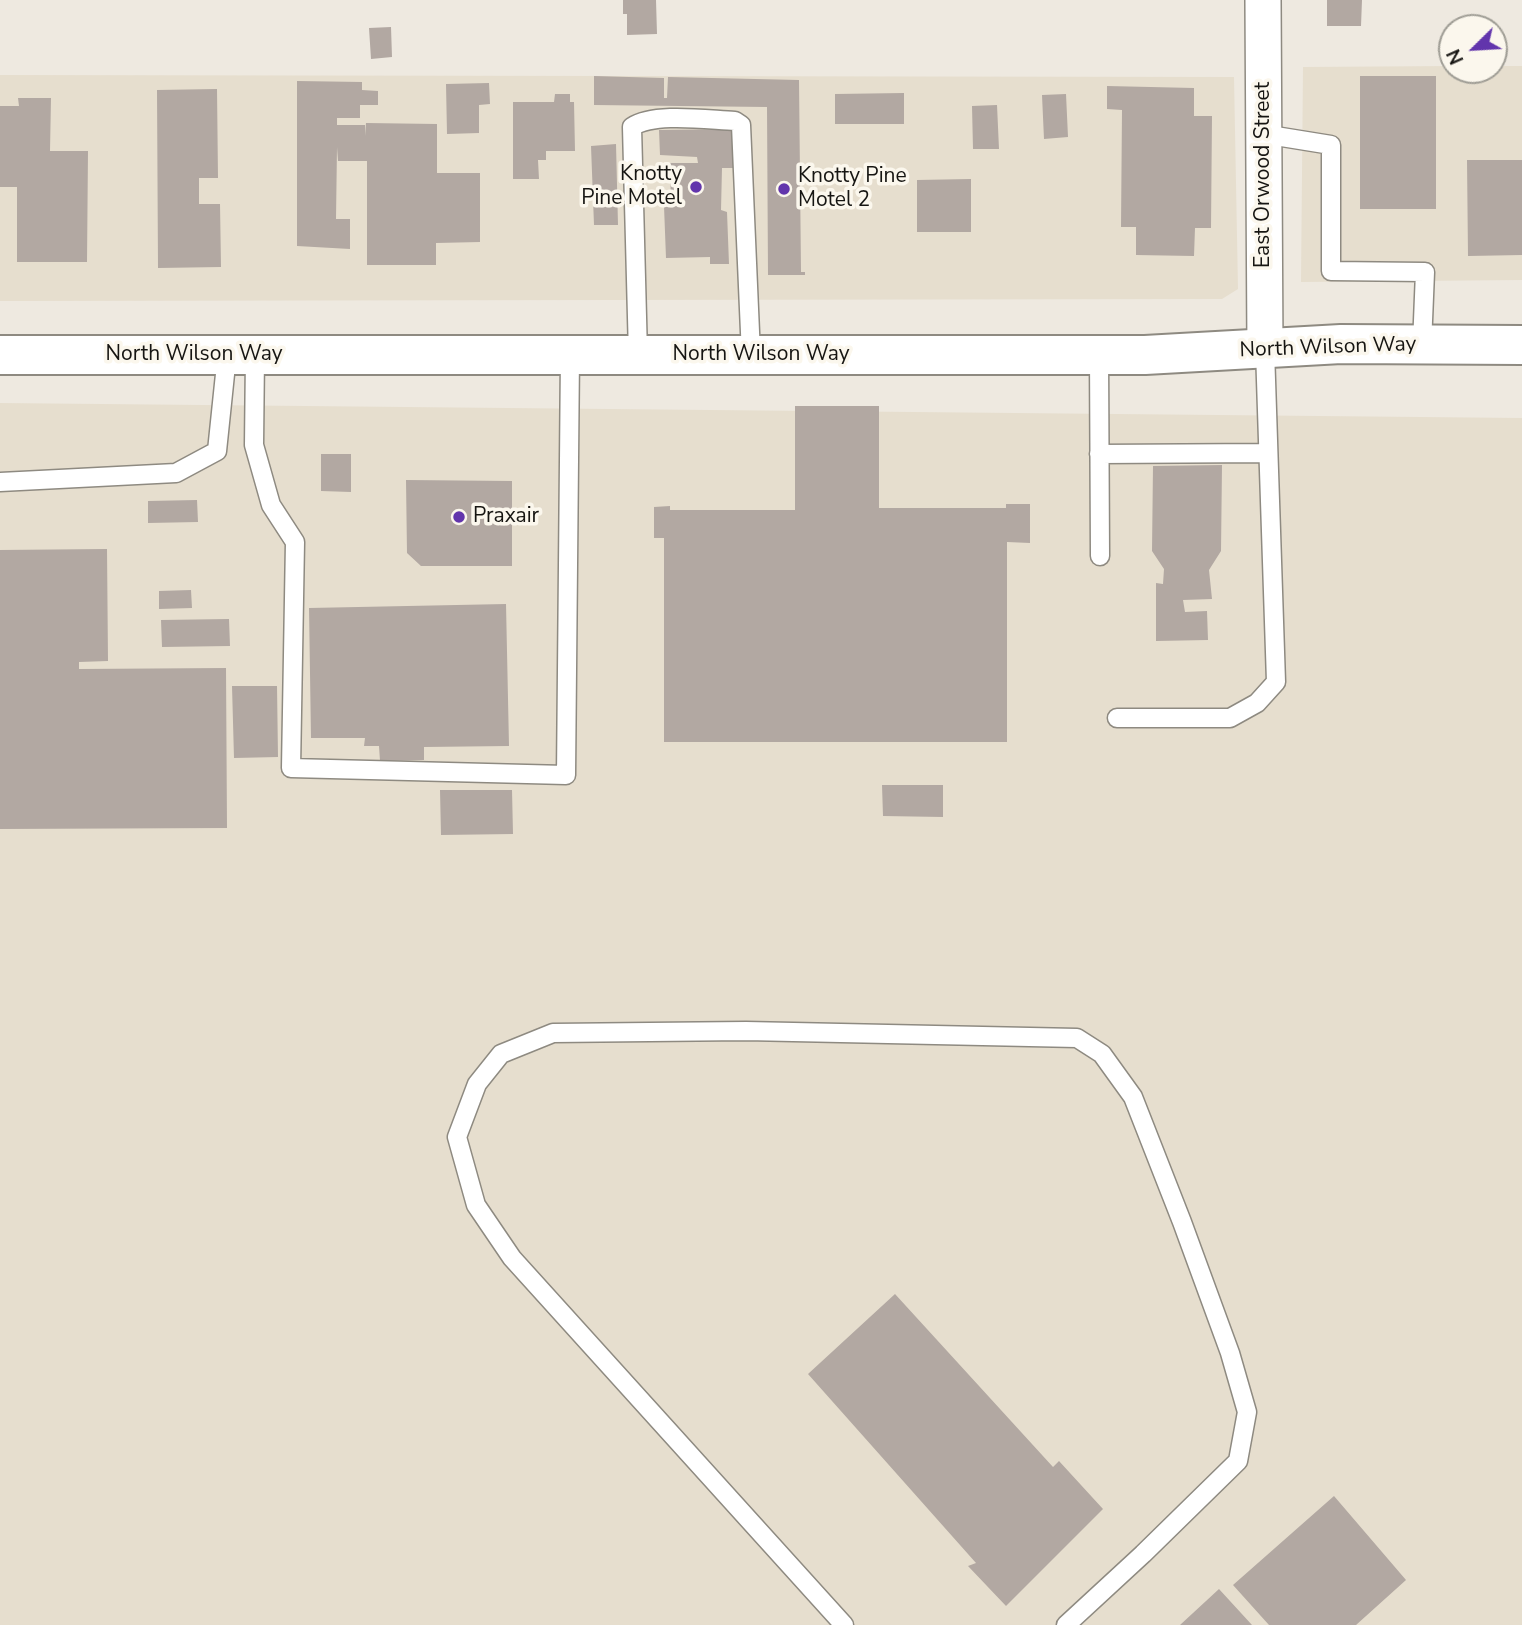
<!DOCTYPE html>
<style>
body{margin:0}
#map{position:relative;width:1522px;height:1625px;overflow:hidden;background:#eee9e0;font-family:"Nunito Sans",sans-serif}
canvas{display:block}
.north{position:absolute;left:1438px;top:14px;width:70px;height:70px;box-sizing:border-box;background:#fbf7ed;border:2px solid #9f9d95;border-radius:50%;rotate:246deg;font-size:19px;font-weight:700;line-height:28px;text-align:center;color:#161512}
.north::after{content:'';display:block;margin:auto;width:24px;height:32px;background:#6235ac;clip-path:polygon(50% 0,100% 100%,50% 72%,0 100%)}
</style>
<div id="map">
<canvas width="1522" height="1625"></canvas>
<div class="north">N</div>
</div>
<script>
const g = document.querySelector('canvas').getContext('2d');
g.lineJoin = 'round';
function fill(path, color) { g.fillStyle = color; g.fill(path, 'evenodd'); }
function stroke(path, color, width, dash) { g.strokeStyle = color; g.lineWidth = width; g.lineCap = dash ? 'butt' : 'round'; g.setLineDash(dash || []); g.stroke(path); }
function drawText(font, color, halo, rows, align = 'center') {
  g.font = font + ' "Nunito Sans",sans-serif'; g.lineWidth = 7; g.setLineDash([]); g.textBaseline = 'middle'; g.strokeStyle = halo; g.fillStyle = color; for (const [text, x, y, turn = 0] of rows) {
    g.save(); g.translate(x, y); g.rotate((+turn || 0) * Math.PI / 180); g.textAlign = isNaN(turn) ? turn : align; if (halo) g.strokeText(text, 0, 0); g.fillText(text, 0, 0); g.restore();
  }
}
fill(new Path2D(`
 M 1452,66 L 1452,70 L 1494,70 L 1494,66 L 1522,66 L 1522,280 L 1301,282 L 1303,67 Z
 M 0,75 L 1234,77 L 1238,289 L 1222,299 L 0,301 Z
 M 0,403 L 1522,418 L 1522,1625 L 0,1625 Z`), '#e6dece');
fill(new Path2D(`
 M 623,0 L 656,0 L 657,34 L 627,35 L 627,14 L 623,14 Z
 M 1327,0 L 1362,0 L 1361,26 L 1327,26 Z
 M 391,27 L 392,57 L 371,59 L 369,28 Z
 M 594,76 L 664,78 L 664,98 L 667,98 L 668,77 L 799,80 L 801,272 L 805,272 L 805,275 L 768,275 L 767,107 L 594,105 Z
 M 1360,76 L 1436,76 L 1436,209 L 1360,209 Z
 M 297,81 L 362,82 L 362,90 L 378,91 L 378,105 L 360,105 L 360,118 L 337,118 L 337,125 L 365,125 L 365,136 L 366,123 L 437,124 L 437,173 L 480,173 L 480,242 L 436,243 L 436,265 L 367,265 L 367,161 L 338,161 L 337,147 L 336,219 L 350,219 L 350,249 L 297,246 Z
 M 489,83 L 490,104 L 479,105 L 479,133 L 447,134 L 446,84 Z
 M 1107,86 L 1194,88 L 1194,116 L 1212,116 L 1211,228 L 1195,228 L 1194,256 L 1136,255 L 1136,227 L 1121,227 L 1122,110 L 1107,109 Z
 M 217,89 L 218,178 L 199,178 L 199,204 L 220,204 L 221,267 L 158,268 L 157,90 Z
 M 904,93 L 904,124 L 835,124 L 835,94 Z
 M 555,94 L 570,94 L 570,102 L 574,102 L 575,151 L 546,151 L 546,160 L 538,160 L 539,179 L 513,179 L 513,102 L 554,102 Z
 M 1066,94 L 1068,137 L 1044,139 L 1042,95 Z
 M 18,98 L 51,98 L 50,151 L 88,151 L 87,262 L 17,262 L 17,187 L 0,187 L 0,106 L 19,106 Z
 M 997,105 L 999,149 L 973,149 L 972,106 Z
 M 733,129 L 734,168 L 722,168 L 721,210 L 727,212 L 729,264 L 710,264 L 710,257 L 666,258 L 664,206 L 671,206 L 670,163 L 698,163 L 697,157 L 660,155 L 659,130 Z
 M 616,144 L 618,225 L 594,225 L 591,146 Z
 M 1467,160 L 1522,160 L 1522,255 L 1468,256 Z
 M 971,179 L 971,232 L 917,232 L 917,180 Z
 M 795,406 L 879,406 L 879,508 L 1006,508 L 1006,504 L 1030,504 L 1030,543 L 1007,542 L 1007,742 L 664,742 L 664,538 L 654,538 L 654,507 L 670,506 L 670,510 L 795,510 Z
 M 321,454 L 351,454 L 351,492 L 321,491 Z
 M 1222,465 L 1221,551 L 1209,570 L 1212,599 L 1183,600 L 1185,612 L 1207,611 L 1208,640 L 1156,641 L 1156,583 L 1163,584 L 1164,569 L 1152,551 L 1153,466 Z
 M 406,480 L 512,481 L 512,566 L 421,566 L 407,553 Z
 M 197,500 L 198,522 L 148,523 L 148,501 Z
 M 107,549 L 108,661 L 79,662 L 79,669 L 226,668 L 227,828 L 0,829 L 0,550 Z
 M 191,590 L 192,608 L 159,609 L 159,591 Z
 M 506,604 L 509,746 L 424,747 L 424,760 L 380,761 L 379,746 L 364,746 L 365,738 L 311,738 L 309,608 Z
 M 229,619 L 230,646 L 162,647 L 161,620 Z
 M 232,686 L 277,686 L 278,757 L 234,758 Z
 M 882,785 L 943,785 L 943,817 L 883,816 Z
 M 440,790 L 512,790 L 513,834 L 441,835 Z
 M 895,1294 L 1053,1467 L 1059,1461 L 1103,1509 L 1006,1606 L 968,1566 L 976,1563 L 808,1374 Z
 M 1334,1496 L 1406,1580 L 1356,1625 L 1269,1625 L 1233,1585 Z
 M 1219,1589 L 1252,1625 L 1180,1625 Z`), '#b2a8a2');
const service = new Path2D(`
 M 1263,134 L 1331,145 L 1331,271 L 1425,272 L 1422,345
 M 255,355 L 254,445 L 271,505 L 295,542 L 291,768 L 566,775 L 570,355
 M 638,355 L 632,127 C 654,112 708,120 735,121 L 741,125 L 751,355
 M 1099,355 L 1100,556
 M 1099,454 L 1268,453
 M 0,482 L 176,473 L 217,451 L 227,355
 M 1117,718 L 1230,718 L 1257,703 L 1276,682 L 1265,350
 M 844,1625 L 512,1258 L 476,1205 L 457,1137 L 477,1084 L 501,1054 L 553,1033 L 746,1031 L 1077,1038 L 1102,1054 L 1133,1097 L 1182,1222 L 1230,1353 L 1247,1412 L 1238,1461 L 1143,1554 L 1066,1625`);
const minor = new Path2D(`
 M 1263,0 L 1265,350`);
const secondary = new Path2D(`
 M 0,355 L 1145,355 L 1341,344 L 1522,345`);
stroke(service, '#8e8a81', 21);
stroke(minor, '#8e8a81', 38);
stroke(secondary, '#8e8a81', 42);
stroke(service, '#fff', 18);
stroke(minor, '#fff', 35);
stroke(secondary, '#fff', 38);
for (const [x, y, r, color] of [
 [696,187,7,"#6235ac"],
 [784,189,7,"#6235ac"],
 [459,517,7,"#6235ac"]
]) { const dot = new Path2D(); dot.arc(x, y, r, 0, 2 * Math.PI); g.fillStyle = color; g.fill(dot); stroke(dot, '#fbf7ed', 2.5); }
drawText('21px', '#161512', '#fbf7ed', [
 ["Knotty",682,175,"right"],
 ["Pine Motel",682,199,"right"],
 ["Knotty Pine",798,177],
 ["Motel 2",798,201],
 ["Praxair",473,517]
], 'left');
drawText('21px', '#161512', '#fbf7ed', [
 ["East Orwood Street",1264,175,-90],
 ["North Wilson Way",1328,348,-2],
 ["North Wilson Way",194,355],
 ["North Wilson Way",761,355]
]);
</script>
